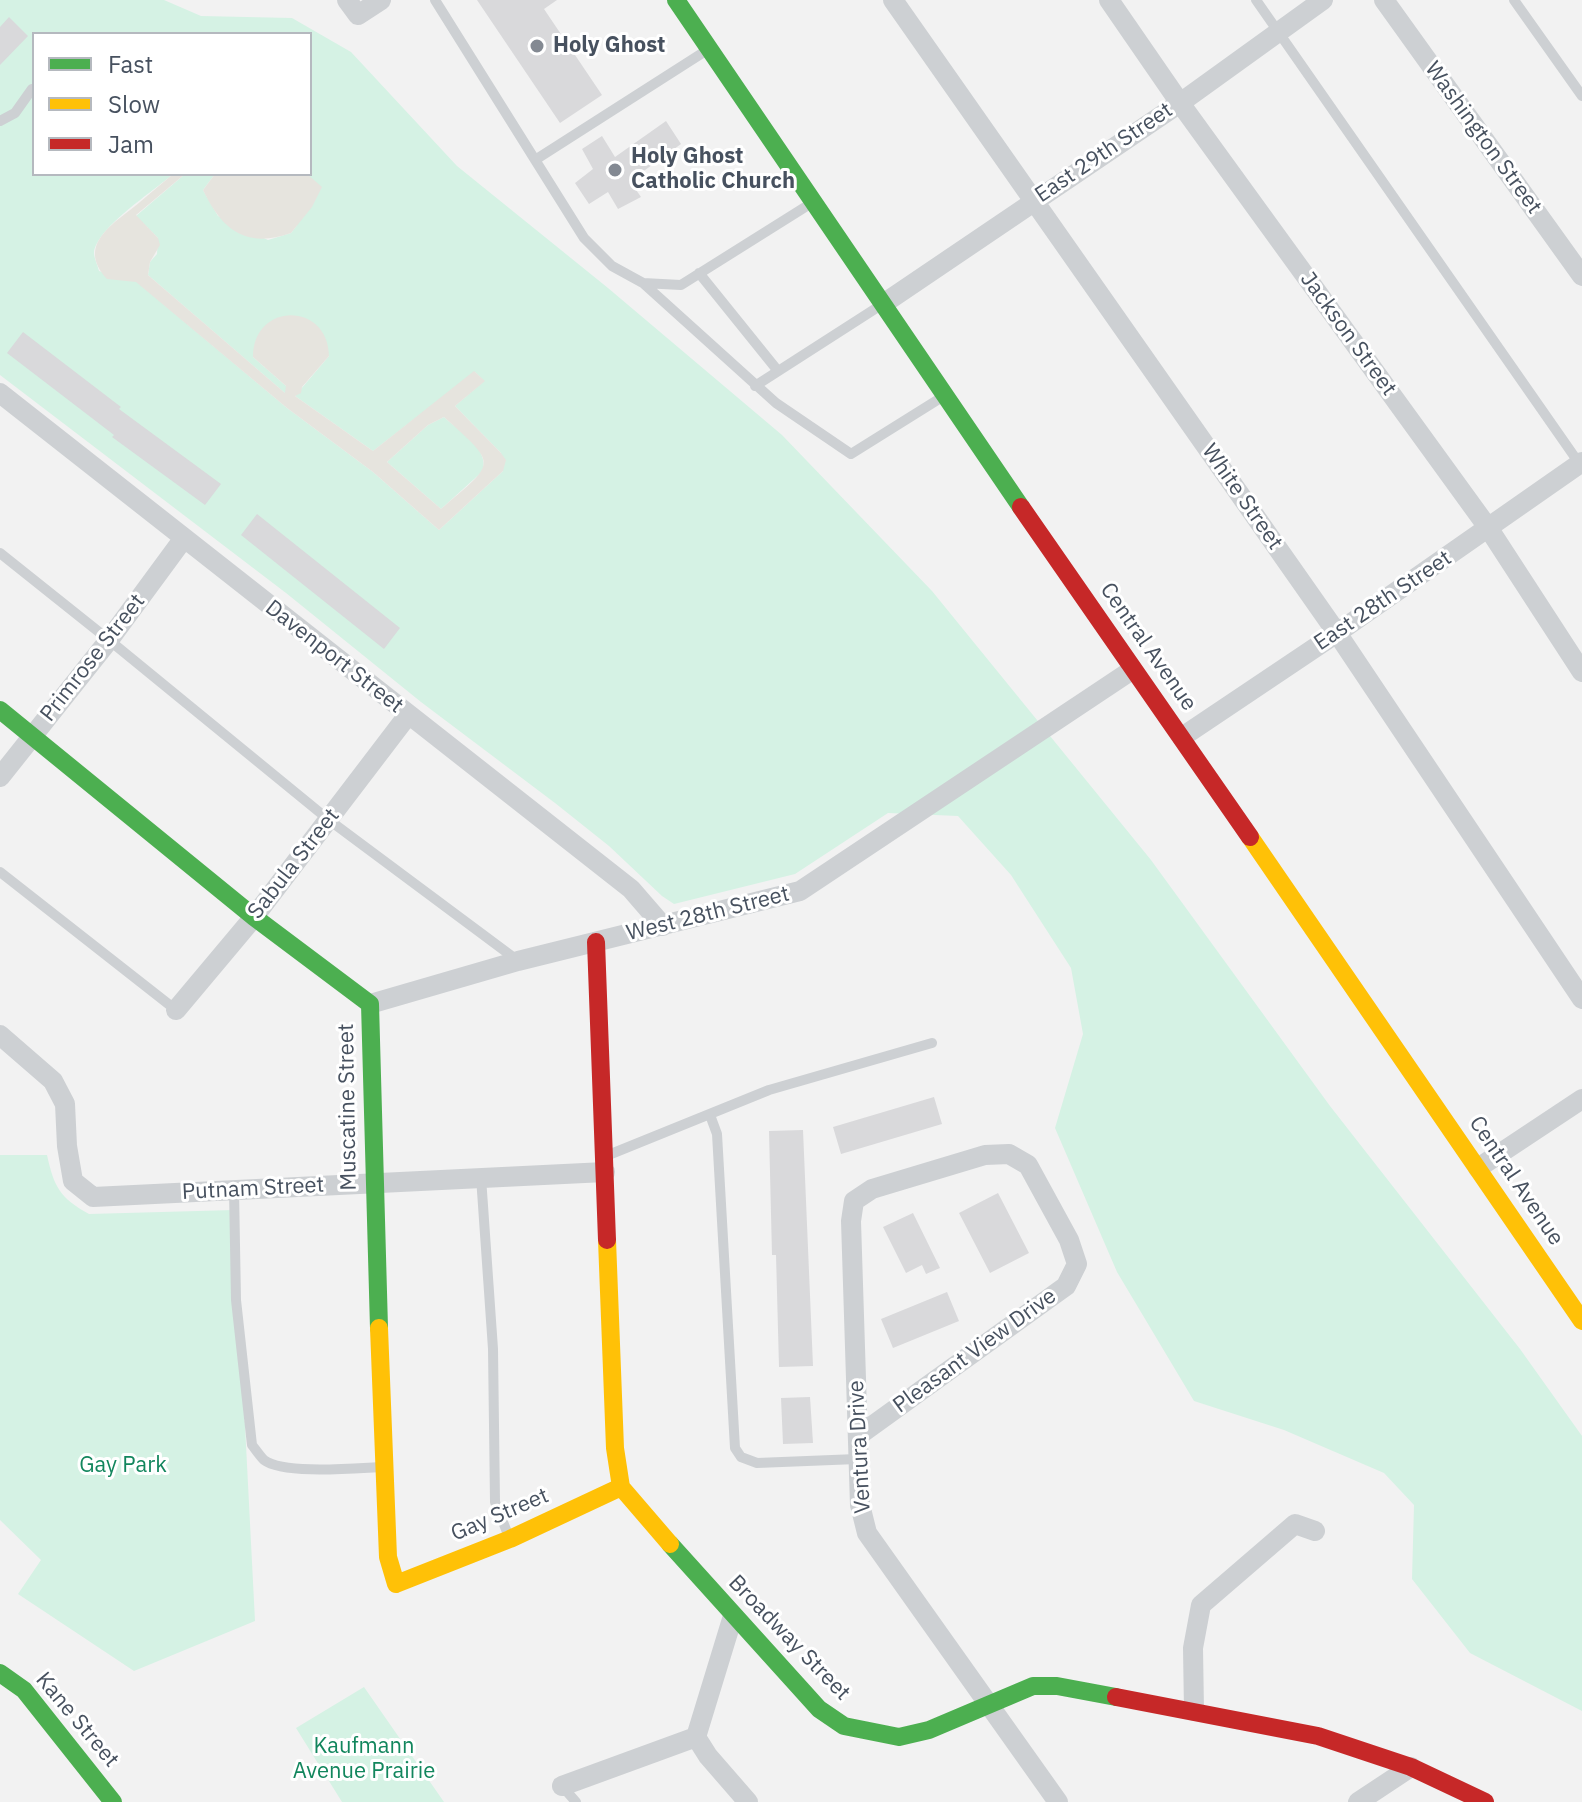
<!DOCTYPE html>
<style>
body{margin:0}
#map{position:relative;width:1582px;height:1802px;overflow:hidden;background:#f2f2f2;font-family:"IBM Plex Sans",sans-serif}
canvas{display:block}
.legend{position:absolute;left:32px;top:32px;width:280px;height:144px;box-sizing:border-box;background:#fff;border:2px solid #b5b9bf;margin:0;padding:10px 14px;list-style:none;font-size:24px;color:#47515f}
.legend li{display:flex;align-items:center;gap:16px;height:40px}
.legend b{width:40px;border:2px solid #b5b9bf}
</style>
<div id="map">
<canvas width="1582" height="1802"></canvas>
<ul class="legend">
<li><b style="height:10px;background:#4caf50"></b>Fast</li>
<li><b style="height:10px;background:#ffc107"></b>Slow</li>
<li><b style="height:10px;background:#c62828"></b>Jam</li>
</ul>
</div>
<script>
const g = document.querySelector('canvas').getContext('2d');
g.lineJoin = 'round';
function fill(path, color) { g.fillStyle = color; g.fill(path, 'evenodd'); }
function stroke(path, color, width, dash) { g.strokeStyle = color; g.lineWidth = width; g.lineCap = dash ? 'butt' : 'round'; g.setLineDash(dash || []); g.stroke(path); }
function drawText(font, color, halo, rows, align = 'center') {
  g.font = font + ' "IBM Plex Sans",sans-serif'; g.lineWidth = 6; g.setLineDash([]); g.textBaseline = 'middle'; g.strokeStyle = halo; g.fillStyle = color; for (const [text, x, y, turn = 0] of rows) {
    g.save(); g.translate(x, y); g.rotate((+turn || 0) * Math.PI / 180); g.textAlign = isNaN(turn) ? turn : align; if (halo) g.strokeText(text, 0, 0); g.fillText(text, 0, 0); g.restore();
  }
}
fill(new Path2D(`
 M 0,0 L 164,0 L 201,16 L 292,18 L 351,52 L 457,166 L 608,288 L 782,435 L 932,591 L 1151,860 L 1330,1106 L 1520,1349 L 1582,1436 L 1582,1711 L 1470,1653 L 1412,1579 L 1414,1505 L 1384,1473 L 1284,1430 L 1194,1401 L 1117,1272 L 1055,1128 L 1083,1034 L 1071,968 L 1011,875 L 958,816 L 888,813 L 795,874 L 674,904 L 662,896 L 609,846 L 555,803 L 421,702 L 286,593 L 0,375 ZM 34,34 L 310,34 L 310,174 L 298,174 L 297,225 L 291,233 L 268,240 L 218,216 L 203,190 L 215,174 L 185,174 L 136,216 L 158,238 L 157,254 L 150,262 L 148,275 L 286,394 L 286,386 L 253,357 L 329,356 L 295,396 L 373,451 L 475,372 L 484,381 L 455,406 L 501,453 L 503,471 L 439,530 L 373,472 L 287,408 L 136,281 L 99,271 C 98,266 94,258 94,253 C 96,228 154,191 173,174 L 34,174 Z
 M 444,417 C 459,431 489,448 483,471 L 441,509 L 387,462 L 428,425 Z
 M 0,1155 L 47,1155 C 54,1187 60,1198 89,1214 L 234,1210 L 255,1621 L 134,1671 L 18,1594 L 41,1560 L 0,1520 Z
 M 364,1687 L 444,1802 L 342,1802 L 296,1728 Z`), '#d5f2e4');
fill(new Path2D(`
 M 173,174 L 185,174 L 136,215 L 158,238 L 160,245 L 150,262 L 148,275 L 285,393 L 286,386 L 253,357 C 253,302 328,301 329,356 L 302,387 L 301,393 L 295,396 L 373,451 L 474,371 L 485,381 L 455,406 L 501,453 L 506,460 L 503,471 L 439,530 L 373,472 L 287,408 L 136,282 L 107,279 C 75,244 115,223 140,202 C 151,193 162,183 173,174 ZM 444,417 C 498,466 497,461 441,509 L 387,462 L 428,425 Z
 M 215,174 L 307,174 L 322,187 L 312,207 L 291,233 C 246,249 222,230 203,190 Z`), '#e6e4de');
fill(new Path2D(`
 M 477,0 L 557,0 L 544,9 L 602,95 L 560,123 Z
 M 9,17 L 28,36 L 0,65 L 0,27 Z
 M 666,121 L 681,144 L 630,181 L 641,197 L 618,209 L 608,192 L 589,204 L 575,183 L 593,169 L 582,149 L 602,136 L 615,157 Z
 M 23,332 L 121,407 L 119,409 L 221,484 L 205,505 L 112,437 L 114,435 L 7,353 Z
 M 257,514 L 400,628 L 384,649 L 241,535 Z
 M 934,1097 L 942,1124 L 841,1154 L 833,1127 Z
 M 803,1130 L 813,1366 L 779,1367 L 776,1255 L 772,1255 L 769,1131 Z
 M 998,1193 L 1029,1253 L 990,1273 L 959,1213 Z
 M 913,1213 L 940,1268 L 926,1274 L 922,1265 L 906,1273 L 883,1227 Z
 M 947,1292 L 959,1321 L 893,1348 L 881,1319 Z
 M 810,1397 L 813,1443 L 783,1444 L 781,1398 Z`), '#d9d9db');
stroke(new Path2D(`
 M 435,0 L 584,238 L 612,266 L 643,283 L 776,403 L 851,454 L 939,399
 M 1256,0 L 1581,466
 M 1514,0 L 1582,96
 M 0,121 L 15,113 L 32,89
 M 535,160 L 704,52
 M 699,273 L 778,371
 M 643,283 L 681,285 L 810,204
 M 755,386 L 878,307
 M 0,553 L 109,640 L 329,820 L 517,960
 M 0,872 L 176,1010
 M 710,1115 L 717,1134 L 735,1448 L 741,1457 L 757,1463 L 857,1459
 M 606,1156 L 769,1090 L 932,1043
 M 481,1177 L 493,1349 L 495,1502 L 509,1537
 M 234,1190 L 236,1300 L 252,1445 C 256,1450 260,1456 264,1460 C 284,1475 357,1468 382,1467
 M 562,1786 L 576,1802`), '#cdd0d3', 10);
stroke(new Path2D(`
 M 347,0 L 358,15 L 381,0
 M 893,0 L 1337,633 L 1582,999
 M 1109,0 L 1180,103 L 1489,529 L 1582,672
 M 1384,0 L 1582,276
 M 883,304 L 1180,103 L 1323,0
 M 0,393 L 631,889 L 663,926
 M 1182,737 L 1337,633 L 1582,462
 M 0,777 L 109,640 L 184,538
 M 370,1004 L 518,961 L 800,891 L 1132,670
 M 176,1010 L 254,917 L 408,715
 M 0,1035 L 53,1081 L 65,1104 L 67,1146 L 73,1181 L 93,1197 L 605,1172
 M 1478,1168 L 1582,1099
 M 858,1436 L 1066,1286 L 1077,1264 L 1069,1240 L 1028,1165 L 1009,1154 L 985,1155 L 872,1189 L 854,1201 L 851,1221 L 860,1505 L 867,1533 L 1058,1802
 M 733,1616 L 696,1737 L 708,1756 L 748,1802
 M 1194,1711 L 1193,1648 L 1201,1605 L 1295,1524 L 1315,1531
 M 562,1786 L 696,1737
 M 1358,1802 L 1411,1767`), '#cdd0d3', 20);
stroke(new Path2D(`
 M 676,0 L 1021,507
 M 0,710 L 254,917 L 370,1004 L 379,1328
 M 670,1544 L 819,1709 L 844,1726 L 899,1737 L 929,1730 L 1033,1686 L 1057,1686 L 1116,1697
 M 0,1673 L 24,1690 L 113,1802`), '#4caf50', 18);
stroke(new Path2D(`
 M 1250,837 L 1582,1321
 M 607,1240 L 615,1448 L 621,1487 L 670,1544
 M 379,1328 L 388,1557 L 396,1584 L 510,1539 L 621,1487`), '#ffc107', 18);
stroke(new Path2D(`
 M 1021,507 L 1250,837
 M 596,942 L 607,1240
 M 1116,1697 L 1318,1736 L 1411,1767 L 1485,1802`), '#c62828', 18);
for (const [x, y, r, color] of [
 [537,46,8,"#838992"],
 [615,170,8,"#838992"]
]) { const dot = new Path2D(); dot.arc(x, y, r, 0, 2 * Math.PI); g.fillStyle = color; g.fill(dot); stroke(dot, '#fff', 3); }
drawText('bold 22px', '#47515f', '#fff', [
 ["Holy Ghost",553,46],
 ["Holy Ghost",631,157],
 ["Catholic Church",631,182]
], 'left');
drawText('22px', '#47515f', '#fff', [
 ["Washington Street",1483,138,54],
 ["East 29th Street",1104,153,-34],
 ["Jackson Street",1348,334,54],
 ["White Street",1242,497,55],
 ["East 28th Street",1383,601,-34],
 ["Central Avenue",1148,647,55],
 ["Davenport Street",334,657,38],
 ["Primrose Street",93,658,-52],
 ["Sabula Street",294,864,-52],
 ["West 28th Street",708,914,-14],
 ["Muscatine Street",348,1107,-91],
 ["Central Avenue",1516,1181,56],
 ["Putnam Street",253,1189,-3],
 ["Pleasant View Drive",975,1351,-36],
 ["Ventura Drive",860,1447,-93],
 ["Gay Street",500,1515,-23],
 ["Broadway Street",789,1638,46],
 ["Kane Street",77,1720,50]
]);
drawText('22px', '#12865d', '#fff', [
 ["Gay Park",123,1466],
 ["Kaufmann",364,1747],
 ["Avenue Prairie",364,1772]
]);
</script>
